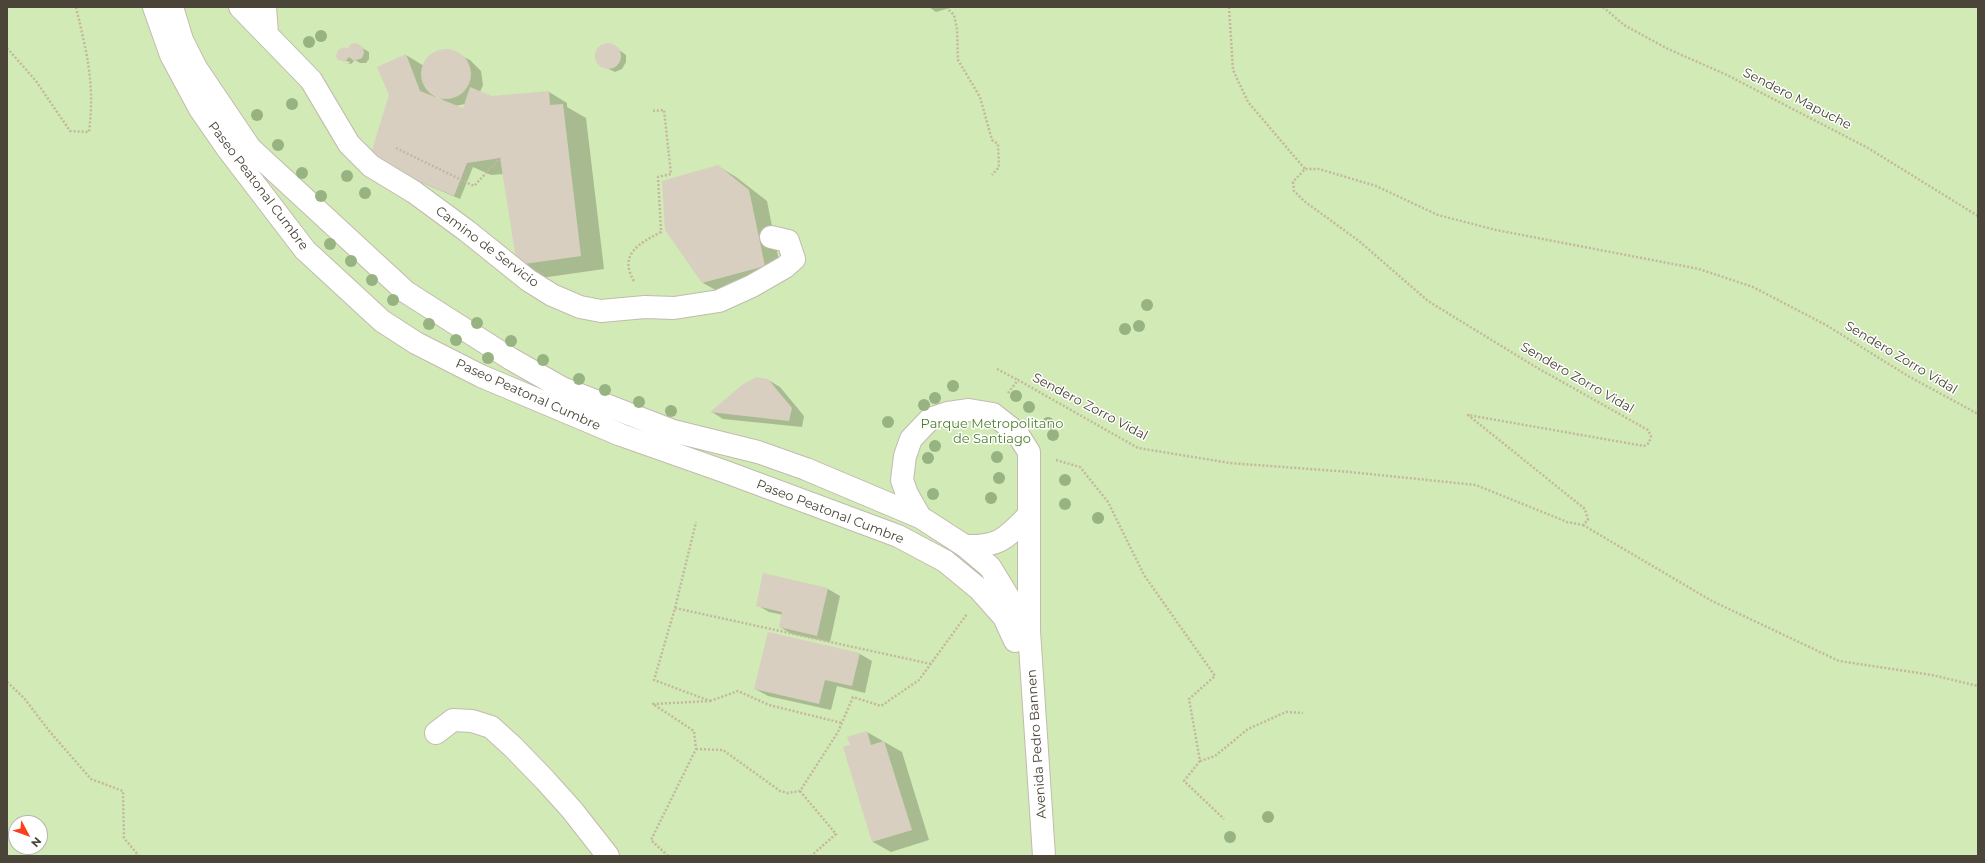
<!DOCTYPE html>
<style>
body{margin:0}
#map{position:relative;width:1985px;height:863px;overflow:hidden;background:#f6f3ec;font-family:Montserrat,sans-serif}
canvas{display:block}
.frame{position:absolute;inset:0;border:8px solid #4b4439;pointer-events:none}
.north{position:absolute;left:8px;top:815px;width:40px;height:40px;box-sizing:border-box;background:#fff;border:1px solid #b7b4b0;border-radius:50%;rotate:131deg;font-size:11px;font-weight:700;line-height:16px;text-align:center;color:#4b4439}
.north::after{content:'';display:block;margin:auto;width:14px;height:18px;background:#fc3f1d;clip-path:polygon(50% 0,100% 100%,50% 72%,0 100%)}
</style>
<div id="map">
<canvas width="1985" height="863"></canvas>
<div class="frame"></div>
<div class="north">N</div>
</div>
<script>
const g = document.querySelector('canvas').getContext('2d');
g.lineJoin = 'round';
function fill(path, color) { g.fillStyle = color; g.fill(path, 'evenodd'); }
function stroke(path, color, width, dash) { g.strokeStyle = color; g.lineWidth = width; g.lineCap = dash ? 'butt' : 'round'; g.setLineDash(dash || []); g.stroke(path); }
function drawText(font, color, halo, rows, align = 'center') {
  g.font = font + ' Montserrat,sans-serif'; g.lineWidth = 3; g.setLineDash([]); g.textBaseline = 'middle'; g.strokeStyle = halo; g.fillStyle = color; for (const [text, x, y, turn = 0] of rows) {
    g.save(); g.translate(x, y); g.rotate((+turn || 0) * Math.PI / 180); g.textAlign = isNaN(turn) ? turn : align; if (halo) g.strokeText(text, 0, 0); g.fillText(text, 0, 0); g.restore();
  }
}
fill(new Path2D(`
 M 7,7 L 1978,7 L 1978,856 L 7,856 ZM 16,823 L 40,823 L 40,847 L 16,847 Z`), '#d2eab5');
fill(new Path2D(`
 M 929,7 L 950,7 L 950,8 L 936,12 Z
 M 356,44 L 369,52 L 369,59 L 366,63 L 360,63 L 355,60 L 351,64 L 344,63 L 349,64 L 350,62 L 339,59 L 337,54 L 340,50 L 347,50 Z
 M 611,44 L 626,55 L 626,62 L 622,69 L 615,72 L 600,65 L 598,61 L 596,53 L 600,46 Z
 M 450,50 L 470,60 L 481,71 L 483,85 L 480,92 L 492,97 L 549,92 L 567,103 L 567,107 L 586,118 L 604,269 L 541,278 L 518,265 L 504,174 L 491,175 L 473,167 L 460,199 L 376,163 L 406,55 L 424,66 L 435,53 ZM 435,95 L 443,100 L 442,101 L 436,99 ZM 465,104 L 463,109 L 455,106 Z
 M 718,166 L 736,177 L 767,201 L 782,276 L 721,293 L 703,283 Z
 M 768,380 L 780,387 L 804,416 L 802,427 L 723,419 L 712,412 Z
 M 764,575 L 828,589 L 840,596 L 830,642 L 792,634 L 780,627 L 783,615 L 769,612 L 757,605 Z
 M 768,633 L 860,654 L 872,661 L 865,693 L 837,686 L 831,710 L 768,696 L 755,689 Z
 M 867,732 L 902,752 L 929,840 L 891,852 L 873,842 L 844,748 L 851,746 Z`), '#0003');
fill(new Path2D(`
 M 356,43 L 363,47 L 364,53 L 362,58 L 354,61 L 349,57 L 345,62 L 338,60 L 336,56 L 338,50 L 344,47 L 347,49 L 351,44 Z
 M595 56a13 13 0 1 1 26 0a13 13 0 1 1-26 0Z
 M421 74a25 25 0 1 1 50 0a25 25 0 1 1-50 0Z
 M 406,54 L 420,91 L 463,108 L 470,87 L 492,96 L 549,91 L 550,105 L 563,104 L 581,256 L 517,265 L 500,158 L 467,163 L 454,196 L 369,160 L 389,95 L 377,67 Z
 M 718,165 L 749,190 L 765,266 L 702,283 L 665,230 L 662,181 Z
 M 756,377 L 768,379 L 792,408 L 789,421 L 710,412 L 742,385 Z
 M 763,573 L 828,588 L 817,636 L 779,627 L 782,612 L 756,606 Z
 M 768,632 L 860,653 L 852,686 L 825,680 L 819,704 L 754,689 Z
 M 867,731 L 871,745 L 884,741 L 912,830 L 872,842 L 843,747 L 850,745 L 847,737 Z`), '#d8cfc1');
const minor = new Path2D(`
 M 154,7 L 171,55 L 200,109 L 227,148 L 305,250 L 382,321 L 416,343 L 481,376 L 621,435 L 726,472 L 898,536 L 945,561 L 979,589 L 1004,617 L 1015,641
 M 172,7 L 182,40 L 196,68 L 250,148 L 406,292 L 511,359 L 562,388 L 673,431 L 758,452 L 806,469 L 920,517
 M 240,7 L 311,80 L 349,144 L 371,166 L 414,192 L 467,231 L 528,280 L 552,295 L 580,307 L 601,311 L 645,307 L 674,308 L 719,301 L 752,286 L 785,267 L 794,259 L 788,241 L 771,237
 M 265,7 L 267,33
 M 965,546 C 999,547 1005,539 1028,516
 M 1029,631 L 990,567 L 965,546 L 920,517 L 907,494 L 902,480 L 905,456 L 911,439 L 930,419 L 948,413 L 969,410 L 993,414 L 1017,433 L 1029,452 L 1029,631 L 1044,856
 M 436,733 L 453,720 L 472,721 L 491,727 L 513,747 L 545,780 L 572,810 L 608,856`);
stroke(minor, '#c2bbae', 24);
stroke(new Path2D(`
 M 946,7 L 954,15 L 957,29 L 958,60 L 980,97 L 992,140 L 998,144 L 999,167 L 992,175
 M 1229,7 L 1233,70 L 1248,102 L 1305,169
 M 1603,7 L 1624,25 L 1668,49 L 1727,75 L 1868,148 L 1978,216
 M 7,48 L 36,81 L 70,131 L 89,132 C 95,83 87,54 76,7
 M 396,148 L 474,186 L 500,158
 M 634,281 C 618,254 640,243 661,232 L 658,177 L 671,174 L 664,110 L 653,111
 M 997,369 L 1018,380
 M 1008,393 L 1018,380 L 1138,448 L 1230,463 L 1350,472 L 1476,485 L 1567,522 L 1583,525 L 1588,520 L 1585,509 L 1468,415 L 1644,446 L 1649,443 L 1651,436 L 1648,430 L 1534,366 L 1428,301 L 1359,241 L 1304,201 L 1294,191 L 1293,182 L 1305,169 L 1319,169 L 1376,186 L 1438,215 L 1496,230 L 1699,269 L 1753,287 L 1826,325 L 1908,376 L 1978,414
 M 1056,460 L 1080,467 L 1108,502 L 1144,575 L 1215,676 L 1189,699 L 1200,761
 M 1583,525 L 1712,601 L 1839,661 L 1932,675 L 1978,686
 M 675,608 L 696,522
 M 7,682 L 24,698 L 50,732 L 91,779 L 123,791 L 124,838 L 139,856
 M 710,701 L 738,691 L 769,705 L 842,723
 M 696,749 L 723,750 L 780,791 L 788,793 L 800,791 L 838,732 L 853,697 L 881,706 L 919,680 L 967,614
 M 1200,761 L 1215,756 L 1248,729 L 1286,712 L 1303,713
 M 1200,761 L 1184,781 L 1224,819
 M 800,791 L 836,834 L 811,856
 M 668,856 L 651,840 L 696,749 L 694,731 L 653,704 L 710,701 L 654,680 L 675,608 L 931,664`), '#c4b79f', 2.5, [2, 2]);
stroke(minor, '#fff', 22);
g.fillStyle = '#97b381';
for (const [x, y] of [
 [321,36],
 [309,42],
 [292,104],
 [257,115],
 [278,145],
 [302,173],
 [347,176],
 [365,193],
 [321,196],
 [330,244],
 [351,261],
 [372,280],
 [393,300],
 [1147,305],
 [477,323],
 [429,324],
 [1139,326],
 [1125,329],
 [456,340],
 [511,341],
 [488,358],
 [543,360],
 [579,379],
 [953,386],
 [605,390],
 [1016,396],
 [935,398],
 [639,402],
 [924,405],
 [1029,407],
 [671,411],
 [888,422],
 [1048,423],
 [1053,435],
 [935,446],
 [997,457],
 [928,458],
 [999,478],
 [1065,480],
 [933,494],
 [991,498],
 [1065,504],
 [1098,518],
 [1268,817],
 [1230,837]
]) { g.beginPath(); g.arc(x, y, 6, 0, 2 * Math.PI); g.fill(); }
drawText('13px', '#4b4439', '#fff', [
 ["Sendero Mapuche",1797,99,27],
 ["Paseo Peatonal Cumbre",258,186,53],
 ["Camino de Servicio",487,247,37],
 ["Sendero Zorro Vidal",1901,358,31],
 ["Sendero Zorro Vidal",1577,378,30],
 ["Paseo Peatonal Cumbre",528,395,24],
 ["Sendero Zorro Vidal",1090,407,28],
 ["Paseo Peatonal Cumbre",830,512,21],
 ["Avenida Pedro Bannen",1037,744,-94]
]);
drawText('13px', '#4a7f2a', '#fff', [
 ["Parque Metropolitano",992,424],
 ["de Santiago",992,439]
]);
</script>
